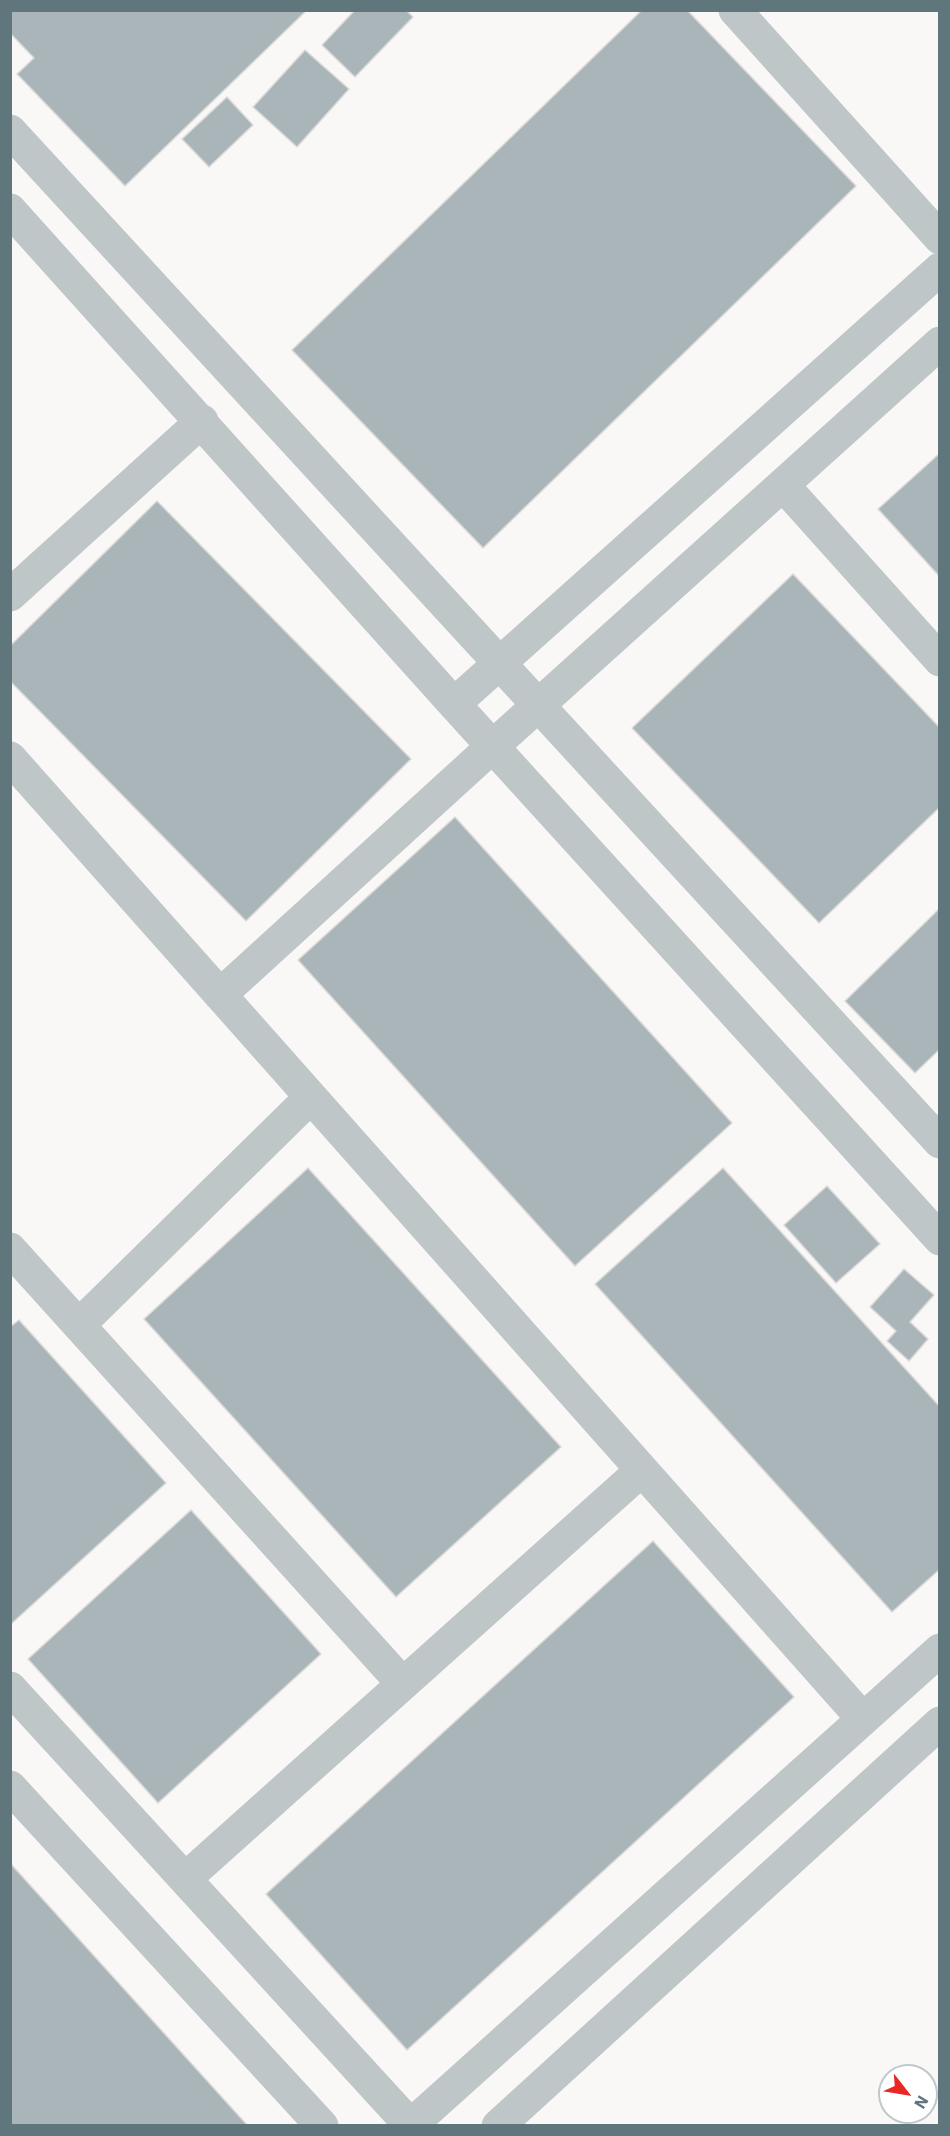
<!DOCTYPE html>
<style>
body{margin:0}
#map{position:relative;width:950px;height:2136px;overflow:hidden;background:#f9f8f6;font-family:"IBM Plex Sans",sans-serif}
canvas{display:block}
.frame{position:absolute;inset:0;border:12px solid #5e767c;pointer-events:none}
.north{position:absolute;left:878px;top:2064px;width:60px;height:60px;box-sizing:border-box;background:#fff;border:2px solid #bfc8cb;border-radius:50%;rotate:121deg;font-size:16px;font-weight:700;line-height:24px;text-align:center;color:#5e767c}
.north::after{content:'';display:block;margin:auto;width:21px;height:27px;background:#e92826;clip-path:polygon(50% 0,100% 100%,50% 72%,0 100%)}
</style>
<div id="map">
<canvas width="950" height="2136"></canvas>
<div class="frame"></div>
<div class="north">N</div>
</div>
<script>
const g = document.querySelector('canvas').getContext('2d');
g.lineJoin = 'round';
function fill(path, color) { g.fillStyle = color; g.fill(path, 'evenodd'); }
function stroke(path, color, width, dash) { g.strokeStyle = color; g.lineWidth = width; g.lineCap = dash ? 'butt' : 'round'; g.setLineDash(dash || []); g.stroke(path); }
const building = new Path2D(`
 M 10,10 L 307,10 L 125,186 L 17,74 L 34,58 L 10,33 Z
 M 355,10 L 406,10 L 413,17 L 355,77 L 322,45 Z
 M 642,10 L 687,10 L 856,186 L 483,548 L 292,350 Z
 M 305,50 L 349,89 L 297,147 L 253,107 Z
 M 227,97 L 253,125 L 209,167 L 182,139 Z
 M 940,453 L 940,577 L 878,509 Z
 M 157,501 L 411,759 L 246,921 L 10,681 L 10,646 Z
 M 793,574 L 940,728 L 940,807 L 819,923 L 632,728 Z
 M 455,817 L 732,1123 L 575,1266 L 298,960 Z
 M 940,908 L 940,1049 L 915,1073 L 845,1001 Z
 M 308,1168 L 561,1447 L 396,1597 L 144,1319 Z
 M 723,1168 L 940,1407 L 940,1569 L 892,1612 L 595,1284 Z
 M 827,1186 L 880,1244 L 836,1283 L 784,1225 Z
 M 904,1269 L 934,1295 L 910,1322 L 928,1339 L 909,1361 L 887,1341 L 896,1331 L 870,1307 Z
 M 19,1320 L 166,1483 L 10,1625 L 10,1327 Z
 M 191,1510 L 321,1654 L 158,1803 L 28,1659 Z
 M 653,1541 L 794,1697 L 407,2050 L 266,1894 Z
 M 10,1863 L 248,2126 L 10,2126 Z`);
fill(building, '#a9b5b8');
stroke(building, '#dbdad8', 1.5);
stroke(new Path2D(`
 M 735,10 L 940,238
 M 10,131 L 940,1142
 M 10,210 L 454,704 L 940,1239
 M 783,485 L 940,660
 M 10,595 L 202,421
 M 454,704 L 940,269
 M 10,758 L 863,1719
 M 220,995 L 493,746 L 940,343
 M 10,1249 L 403,1684
 M 79,1325 L 311,1097
 M 10,1688 L 411,2126
 M 10,1787 L 322,2126
 M 185,1879 L 642,1470
 M 410,2126 L 940,1650
 M 498,2126 L 940,1723`), '#bfc6c8', 33);
</script>
